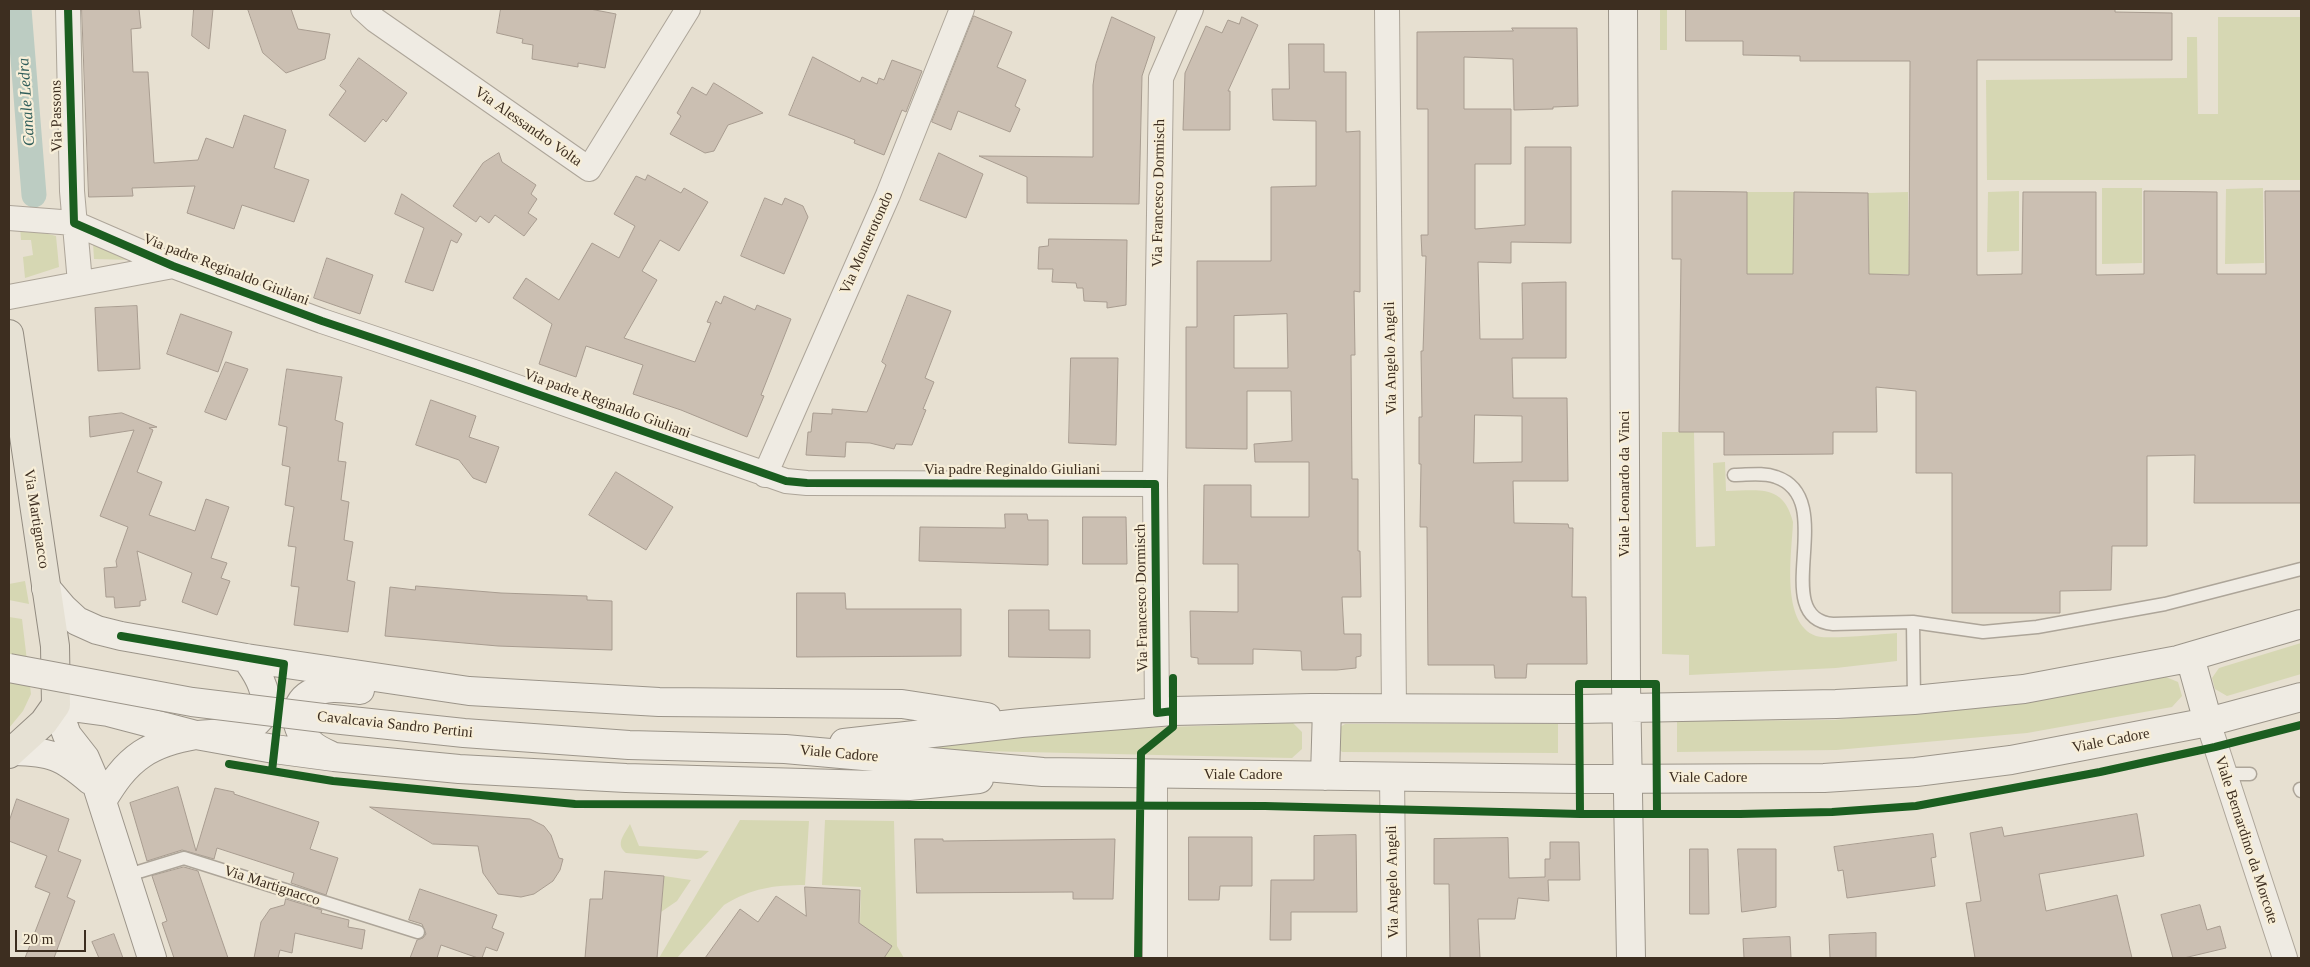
<!DOCTYPE html>
<style>
body{margin:0}
#map{position:relative;width:2310px;height:967px;overflow:hidden;background:#e7e0d1;font-family:"Times New Roman",serif}
canvas{display:block}
.frame{position:absolute;inset:0;border:10px solid #3d2e20;pointer-events:none}
.scale{position:absolute;left:15px;top:930px;width:71px;height:22px;box-sizing:border-box;border:2px solid #3d2e20;border-top:0;padding-left:6px;font-size:15px;line-height:18px;white-space:nowrap;color:#3d2e20;-webkit-text-stroke:4px #f7eed8;paint-order:stroke}
</style>
<div id="map">
<canvas width="2310" height="967"></canvas>
<div class="frame"></div>
<div class="scale">20 m</div>
</div>
<script>
const g = document.querySelector('canvas').getContext('2d');
g.lineJoin = 'round';
function fill(path, color) { g.fillStyle = color; g.fill(path, 'evenodd'); }
function stroke(path, color, width, dash) { g.strokeStyle = color; g.lineWidth = width; g.lineCap = dash ? 'butt' : 'round'; g.setLineDash(dash || []); g.stroke(path); }
function drawText(font, color, halo, rows, align = 'center') {
  g.font = font + ' "Times New Roman",serif'; g.lineWidth = 4.5; g.setLineDash([]); g.textBaseline = 'middle'; g.strokeStyle = halo; g.fillStyle = color; for (const [text, x, y, turn = 0] of rows) {
    g.save(); g.translate(x, y); g.rotate((+turn || 0) * Math.PI / 180); g.textAlign = isNaN(turn) ? turn : align; if (halo) g.strokeText(text, 0, 0); g.fillText(text, 0, 0); g.restore();
  }
}
fill(new Path2D(`
 M 1660,9 L 1667,9 L 1667,50 L 1660,50 Z
 M 2218,17 L 2301,17 L 2301,180 L 1987,180 L 1986,80 L 2187,78 L 2187,37 L 2197,37 L 2198,114 L 2218,114 Z
 M 2102,188 L 2142,188 L 2142,263 L 2102,264 Z
 M 2263,188 L 2264,263 L 2225,264 L 2226,189 Z
 M 2019,191 L 2019,251 L 1987,252 L 1988,192 Z
 M 1747,192 L 1794,192 L 1793,258 L 1801,274 L 1747,274 Z
 M 1908,192 L 1909,274 L 1869,274 L 1868,193 Z
 M 20,227 L 56,236 L 59,267 L 25,278 L 23,257 L 33,255 L 31,240 L 21,240 Z
 M 93,243 L 133,260 L 94,259 Z
 M 1662,432 L 1694,432 L 1696,547 L 1715,546 L 1713,463 L 1725,462 L 1726,491 C 1758,491 1783,483 1793,522 C 1792,552 1780,623 1816,636 C 1826,640 1883,634 1897,633 L 1897,661 L 1836,668 L 1689,675 L 1689,655 L 1662,654 Z
 M 25,581 L 29,604 L 9,600 L 9,584 Z
 M 9,617 L 22,619 L 31,694 L 23,711 L 9,728 Z
 M 2301,643 L 2301,674 L 2227,696 L 2215,689 L 2212,678 L 2219,668 Z
 M 2166,677 L 2178,682 L 2182,696 L 2172,707 L 2027,733 L 1836,750 L 1677,752 L 1677,721 L 1834,720 L 2024,699 Z
 M 1293,723 L 1302,732 L 1302,749 L 1292,758 L 892,749 L 1104,729 Z
 M 1345,724 L 1558,724 L 1558,753 L 1342,752 L 1335,744 L 1335,730 Z
 M 740,820 L 809,821 L 805,885 C 774,885 752,888 724,905 L 677,958 L 659,958 Z
 M 825,820 L 894,821 L 897,946 L 904,958 L 859,958 L 861,887 L 822,885 Z
 M 630,824 L 639,846 L 709,851 L 701,858 L 697,859 L 626,853 C 615,844 624,835 630,824 Z
 M 664,876 L 691,880 L 677,901 L 661,912 Z`), '#d6d7b3');
stroke(new Path2D(`
 M 19,9 L 34,195`), '#bcccc2', 25);
const building = new Path2D(`
 M 82,9 L 139,9 L 141,28 L 131,29 L 133,72 L 148,72 L 154,163 L 198,160 L 206,138 L 233,148 L 244,115 L 286,130 L 274,168 L 309,180 L 294,222 L 242,205 L 234,229 L 187,213 L 195,186 L 132,188 L 133,196 L 89,197 Z
 M 194,9 L 213,9 L 209,49 L 192,36 Z
 M 248,9 L 291,9 L 298,29 L 330,34 L 325,59 L 286,73 L 263,53 Z
 M 501,9 L 590,9 L 616,14 L 605,68 L 578,63 L 578,67 L 532,59 L 533,45 L 522,43 L 523,39 L 497,33 Z
 M 1686,9 L 2115,9 L 2115,12 L 2172,13 L 2172,60 L 1977,60 L 1977,275 L 2022,274 L 2023,192 L 2096,192 L 2096,275 L 2144,274 L 2144,191 L 2217,192 L 2217,274 L 2266,274 L 2265,191 L 2301,191 L 2301,503 L 2194,503 L 2195,455 L 2147,456 L 2147,546 L 2112,546 L 2111,590 L 2060,591 L 2060,613 L 1952,613 L 1952,473 L 1916,473 L 1916,391 L 1876,387 L 1877,432 L 1833,432 L 1833,454 L 1724,455 L 1724,432 L 1679,432 L 1681,259 L 1672,259 L 1672,191 L 1747,192 L 1747,274 L 1793,274 L 1794,192 L 1868,193 L 1869,274 L 1909,275 L 1910,61 L 1800,61 L 1800,56 L 1743,55 L 1743,41 L 1686,41 Z
 M 974,16 L 1012,32 L 997,67 L 1026,80 L 1015,106 L 1020,109 L 1010,132 L 958,111 L 951,130 L 932,122 Z
 M 1112,17 L 1155,37 L 1142,76 L 1139,204 L 1027,203 L 1027,177 L 979,156 L 1093,157 L 1093,85 L 1096,64 Z
 M 1242,17 L 1258,25 L 1228,91 L 1230,91 L 1230,130 L 1183,130 L 1185,73 L 1206,26 L 1222,33 L 1228,20 L 1239,24 Z
 M 1512,28 L 1577,28 L 1578,106 L 1553,107 L 1553,109 L 1514,110 L 1513,59 L 1464,57 L 1464,109 L 1511,109 L 1511,164 L 1475,164 L 1475,229 L 1525,225 L 1525,147 L 1571,147 L 1571,243 L 1511,242 L 1511,263 L 1478,262 L 1480,339 L 1523,339 L 1522,283 L 1566,282 L 1566,358 L 1512,358 L 1513,398 L 1567,398 L 1568,481 L 1513,481 L 1514,523 L 1568,524 L 1569,528 L 1573,528 L 1572,597 L 1586,597 L 1587,664 L 1527,664 L 1526,678 L 1495,678 L 1494,665 L 1428,665 L 1427,527 L 1420,527 L 1421,464 L 1419,464 L 1419,417 L 1422,417 L 1421,351 L 1423,351 L 1426,256 L 1422,256 L 1421,235 L 1428,235 L 1428,109 L 1417,109 L 1417,32 L 1513,31 ZM 1475,415 L 1522,416 L 1522,462 L 1474,463 Z
 M 1289,44 L 1324,44 L 1324,72 L 1346,72 L 1346,132 L 1360,131 L 1360,292 L 1354,291 L 1355,355 L 1351,355 L 1352,479 L 1358,479 L 1358,551 L 1360,551 L 1361,597 L 1342,597 L 1344,634 L 1361,634 L 1361,656 L 1356,657 L 1356,668 L 1337,670 L 1302,670 L 1301,651 L 1253,649 L 1253,664 L 1198,664 L 1198,658 L 1191,657 L 1190,611 L 1238,612 L 1238,564 L 1203,564 L 1204,485 L 1251,485 L 1251,517 L 1309,517 L 1309,462 L 1255,462 L 1254,444 L 1292,441 L 1291,391 L 1247,391 L 1247,449 L 1186,448 L 1186,327 L 1197,327 L 1197,261 L 1271,261 L 1271,187 L 1316,186 L 1316,121 L 1273,120 L 1272,89 L 1289,89 ZM 1287,314 L 1288,368 L 1234,368 L 1234,316 Z
 M 813,57 L 860,82 L 862,77 L 877,84 L 879,78 L 884,80 L 892,60 L 922,71 L 906,112 L 902,110 L 884,155 L 854,143 L 855,140 L 845,136 L 789,115 Z
 M 359,58 L 407,93 L 386,122 L 383,119 L 365,142 L 329,115 L 346,91 L 340,86 Z
 M 714,83 L 763,113 L 728,125 L 714,151 L 705,153 L 670,134 L 681,116 L 677,113 L 692,87 L 706,95 Z
 M 499,153 L 502,162 L 536,185 L 531,194 L 537,199 L 528,213 L 537,219 L 524,236 L 495,215 L 489,223 L 480,216 L 476,222 L 453,206 L 483,163 Z
 M 939,153 L 983,174 L 966,218 L 920,200 Z
 M 648,175 L 681,193 L 684,188 L 708,202 L 679,251 L 660,240 L 642,271 L 657,280 L 624,338 L 695,362 L 711,323 L 707,322 L 716,301 L 721,304 L 724,296 L 755,310 L 757,305 L 791,319 L 761,395 L 764,396 L 747,437 L 681,410 L 633,394 L 643,365 L 586,346 L 576,377 L 539,364 L 552,324 L 513,298 L 526,278 L 559,300 L 592,243 L 619,258 L 635,226 L 614,214 L 636,176 L 645,180 Z
 M 402,194 L 462,234 L 457,243 L 451,240 L 433,291 L 405,282 L 424,228 L 395,214 Z
 M 765,198 L 782,205 L 785,198 L 803,206 L 808,217 L 784,274 L 741,256 Z
 M 1049,239 L 1127,240 L 1126,305 L 1107,308 L 1107,302 L 1084,301 L 1083,288 L 1077,288 L 1076,283 L 1052,282 L 1053,269 L 1038,269 L 1039,247 L 1048,246 Z
 M 327,258 L 373,275 L 360,314 L 314,298 Z
 M 908,295 L 951,311 L 925,378 L 934,382 L 923,409 L 926,410 L 912,445 L 896,444 L 894,449 L 870,443 L 846,442 L 845,457 L 806,455 L 808,432 L 811,432 L 813,413 L 832,414 L 832,409 L 867,412 L 886,365 L 882,362 Z
 M 137,306 L 140,369 L 98,371 L 95,308 Z
 M 181,314 L 232,332 L 218,372 L 167,354 Z
 M 1071,358 L 1118,358 L 1116,445 L 1069,443 Z
 M 226,362 L 248,369 L 226,420 L 205,412 Z
 M 287,369 L 342,377 L 335,420 L 343,423 L 338,461 L 346,462 L 341,500 L 349,502 L 344,540 L 353,542 L 347,580 L 355,582 L 348,632 L 294,625 L 299,587 L 291,586 L 296,547 L 288,546 L 294,507 L 285,505 L 290,467 L 282,465 L 287,427 L 279,425 Z
 M 431,400 L 476,416 L 469,437 L 499,447 L 486,483 L 473,478 L 459,460 L 416,445 Z
 M 122,413 L 157,427 L 149,428 L 153,430 L 137,472 L 162,482 L 149,515 L 195,531 L 206,499 L 229,507 L 211,558 L 227,563 L 221,578 L 230,581 L 217,615 L 182,602 L 192,573 L 137,551 L 146,600 L 140,601 L 140,606 L 115,608 L 114,597 L 106,597 L 104,568 L 117,567 L 116,561 L 128,527 L 100,516 L 134,430 L 90,437 L 89,417 Z
 M 616,472 L 673,507 L 646,550 L 589,515 Z
 M 1005,514 L 1027,514 L 1028,520 L 1048,520 L 1048,565 L 919,561 L 920,527 L 1005,528 Z
 M 1083,517 L 1126,517 L 1127,564 L 1083,564 Z
 M 416,586 L 501,593 L 587,596 L 587,600 L 612,601 L 612,650 L 498,646 L 385,636 L 390,587 L 415,590 Z
 M 797,593 L 845,593 L 846,609 L 961,609 L 961,656 L 797,657 Z
 M 1009,610 L 1049,610 L 1049,630 L 1090,630 L 1090,658 L 1009,657 Z
 M 178,787 L 196,851 L 215,788 L 234,792 L 234,794 L 319,822 L 310,849 L 338,858 L 326,895 L 291,883 L 294,873 L 217,848 L 214,859 L 182,850 L 147,861 L 130,803 Z
 M 17,799 L 69,819 L 58,851 L 81,860 L 67,897 L 75,901 L 54,958 L 25,958 L 50,893 L 35,887 L 47,856 L 9,841 L 9,822 Z
 M 370,807 L 530,819 L 544,826 L 551,835 L 559,858 L 563,859 L 560,870 L 553,881 L 534,894 L 521,897 L 498,894 L 483,873 L 478,846 L 433,844 Z
 M 2137,814 L 2144,856 L 2039,874 L 2046,911 L 2117,895 L 2132,958 L 1975,958 L 1966,903 L 1981,901 L 1970,833 L 2002,827 L 2004,836 Z
 M 1933,834 L 1936,857 L 1931,858 L 1935,886 L 1847,898 L 1843,870 L 1838,871 L 1834,847 Z
 M 1356,835 L 1357,912 L 1291,912 L 1291,940 L 1270,940 L 1271,880 L 1314,880 L 1314,836 Z
 M 1189,837 L 1252,837 L 1252,886 L 1220,886 L 1219,900 L 1189,900 Z
 M 1508,838 L 1509,878 L 1545,877 L 1545,859 L 1550,859 L 1550,842 L 1579,842 L 1580,880 L 1548,880 L 1549,901 L 1518,898 L 1515,919 L 1478,919 L 1480,958 L 1450,958 L 1449,884 L 1434,884 L 1434,839 Z
 M 915,839 L 943,839 L 943,841 L 1115,839 L 1113,899 L 1073,899 L 1073,892 L 917,893 Z
 M 1690,849 L 1708,849 L 1709,914 L 1690,914 Z
 M 1738,849 L 1776,849 L 1776,907 L 1742,912 Z
 M 184,867 L 198,871 L 228,958 L 174,958 L 162,923 L 167,921 L 152,876 Z
 M 605,871 L 664,876 L 657,958 L 585,958 L 590,899 L 602,899 Z
 M 805,887 L 860,890 L 859,923 L 892,946 L 884,958 L 705,958 L 740,909 L 758,922 L 776,896 L 806,916 Z
 M 420,889 L 497,915 L 492,928 L 504,933 L 497,951 L 486,947 L 482,958 L 478,958 L 441,945 L 437,958 L 410,958 L 417,940 L 423,938 L 426,934 L 422,924 L 409,920 Z
 M 286,899 L 322,910 L 321,913 L 349,920 L 348,927 L 365,930 L 362,949 L 295,933 L 292,953 L 280,950 L 278,958 L 254,958 L 261,922 L 270,909 L 284,905 Z
 M 2200,905 L 2207,930 L 2220,926 L 2226,948 L 2184,958 L 2173,958 L 2161,915 Z
 M 1876,933 L 1876,958 L 1830,958 L 1829,935 Z
 M 114,934 L 123,958 L 99,958 L 92,942 Z
 M 1790,937 L 1791,958 L 1744,958 L 1743,939 Z`);
fill(building, '#cbbfb2');
stroke(building, '#a89c90', 1);
const service = new Path2D(`
 M 1734,475 C 1748,475 1763,472 1776,477 C 1841,499 1766,618 1833,624 L 1913,622 L 1914,700
 M 1913,622 L 1983,632 L 2037,627 L 2165,604 L 2301,569
 M 2224,774 L 2250,774
 M 2300,789 L 2301,791
 M 125,876 L 184,858 L 418,932`);
const minor = new Path2D(`
 M 68,9 L 72,191 L 80,283
 M 363,9 L 375,20 L 589,169 L 688,9
 M 1387,9 L 1394,708
 M 9,218 L 74,223 L 173,266 L 322,321 L 474,372 L 786,481 L 807,483 L 1155,484
 M 9,297 L 173,266
 M 765,475 L 888,195 L 962,9
 M 1157,713 L 1155,484 L 1161,78 L 1191,9
 M 2208,722 L 2285,958
 M 1392,776 L 1394,958
 M 1155,958 L 1155,775`);
const secondary = new Path2D(`
 M 1623,9 L 1626,684 L 1631,958
 M 46,588 L 63,608 L 77,621 L 97,630 L 121,636 L 246,658 L 469,691 L 659,702 L 902,704 L 987,717
 M 2190,657 L 2208,722
 M 323,718 L 464,733 L 629,745 L 785,749 L 1043,772 L 1580,779 L 1824,778 L 1916,772 L 2011,760 L 2208,722 L 2301,697
 M 844,743 L 1021,723 L 1173,711 L 1312,708 L 1579,709 L 1836,704 L 1914,700 L 2024,689 L 2178,660 L 2301,624
 M 14,751 C 52,752 62,756 90,780
 M 330,755 C 323,752 315,748 310,743 C 295,730 291,705 310,694 C 325,685 344,688 360,690
 M 1325,776 L 1327,708
 M 102,801 C 113,783 124,766 142,754 C 157,744 178,738 196,735 C 207,734 219,734 230,732 C 280,725 269,688 246,658
 M 152,958 L 97,786 L 85,758 L 67,735 L 56,705 L 108,712 L 196,735 L 274,749 L 334,757 L 459,769 L 626,778 L 909,786 L 979,779`);
const primary = new Path2D(`
 M 9,334 L 55,646 L 56,705 L 44,722 L 9,754`);
stroke(service, '#ada599', 15);
stroke(minor, '#ada599', 26);
stroke(secondary, '#9c958a', 30);
stroke(primary, '#928b80', 30);
stroke(service, '#efebe3', 12);
stroke(minor, '#efebe3', 24);
stroke(secondary, '#efebe3', 28);
stroke(primary, '#e6e1d4', 28);
const secondaryBridge = new Path2D(`
 M 9,668 L 192,702 L 323,718`);
stroke(secondaryBridge, '#9c958a', 30, []);
stroke(secondaryBridge, '#efebe3', 28);
stroke(new Path2D(`
 M 68,9 L 74,223 L 173,266 L 322,321 L 474,372 L 786,481 L 807,483 L 1155,484 L 1157,713 L 1173,711
 M 121,636 L 284,664 L 272,771
 M 229,764 L 333,781 L 575,804 L 1265,806 L 1580,814 L 1740,814 L 1832,812 L 1916,806 L 2100,772 L 2215,747 L 2301,725
 M 1580,814 L 1579,684 L 1656,684 L 1657,814
 M 1138,958 L 1141,753 L 1173,727 L 1173,678`), '#1b5e20', 8);
drawText('15px', '#3d2e20', '#f7eed8', [
 ["Via Passons",57,116,-91],
 ["Via Alessandro Volta",528,127,35],
 ["Via Francesco Dormisch",1159,193,-89],
 ["Via Monterotondo",867,243,-66],
 ["Via padre Reginaldo Giuliani",226,270,21],
 ["Via Angelo Angeli",1391,358,-91],
 ["Via padre Reginaldo Giuliani",607,404,20],
 ["Via padre Reginaldo Giuliani",1012,470],
 ["Viale Leonardo da Vinci",1625,484,-90],
 ["Via Martignacco",36,519,81],
 ["Via Francesco Dormisch",1142,598,-91],
 ["Cavalcavia Sandro Pertini",395,725,6],
 ["Viale Cadore",2111,741,-11],
 ["Viale Cadore",839,754,5],
 ["Viale Cadore",1243,775],
 ["Viale Cadore",1708,778],
 ["Viale Bernardino da Morcote",2246,840,72],
 ["Via Angelo Angeli",1393,882,-91],
 ["Via Martignacco",272,886,18]
]);
drawText('italic 16px', '#2f5d5a', '#f7eed8', [
 ["Canale Ledra",27,102,-94]
]);
</script>
